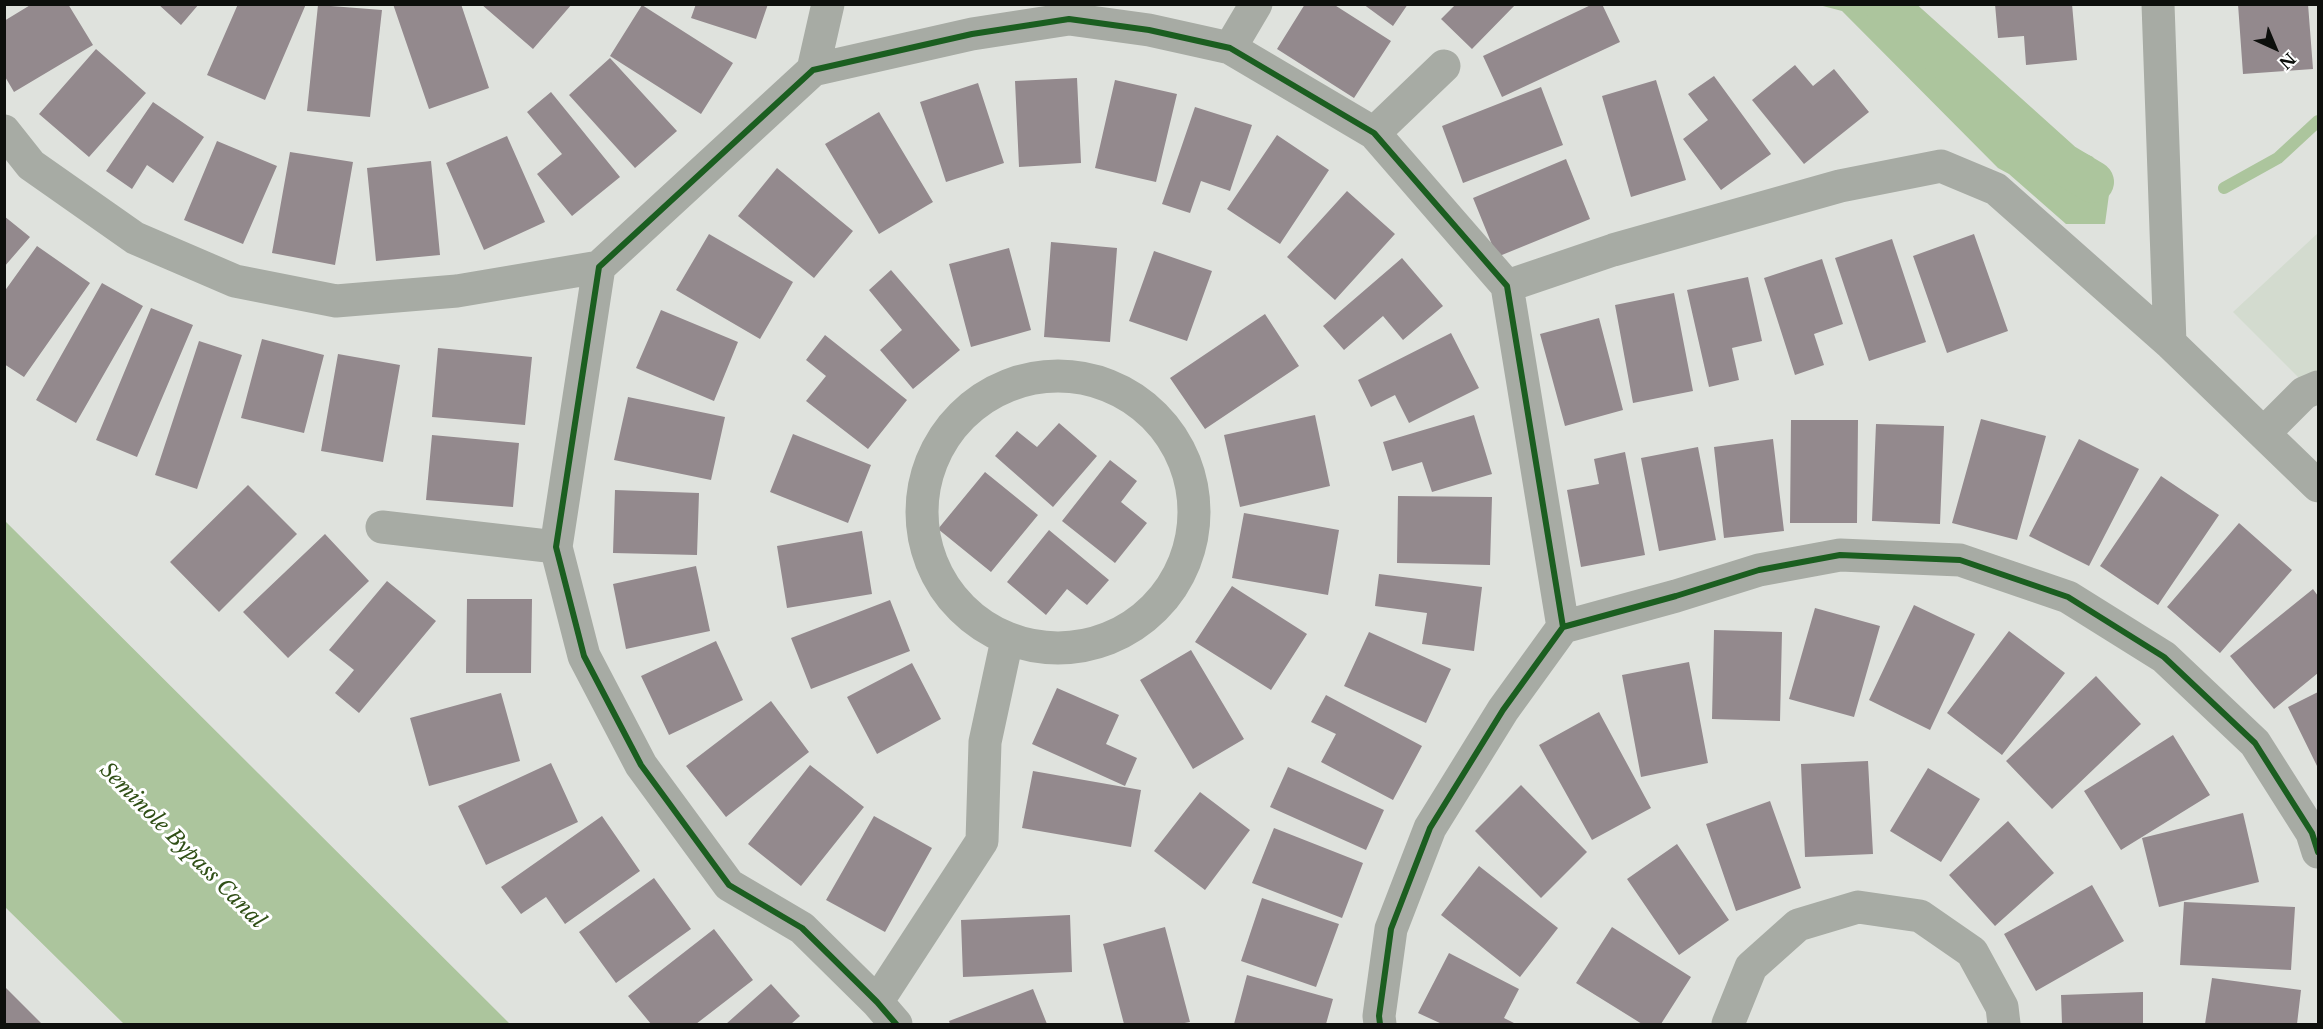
<!DOCTYPE html>
<style>
body{margin:0}
#map{position:relative;width:2323px;height:1029px;overflow:hidden;background:#dfe2dd;font-family:"Libre Baskerville",serif}
canvas{display:block}
.frame{position:absolute;inset:0;border:6px solid #0d0f0c;pointer-events:none}
.north{position:absolute;left:2245px;top:18px;width:60px;height:60px;-webkit-text-stroke:4px #fff;paint-order:stroke;rotate:136deg;font-size:16px;font-weight:700;line-height:24px;text-align:center;color:#0d0f0c}
.north::after{content:'';display:block;margin:auto;width:21px;height:27px;background:#0d0f0c;clip-path:polygon(50% 0,100% 100%,50% 72%,0 100%)}
</style>
<div id="map">
<canvas width="2323" height="1029"></canvas>
<div class="frame"></div>
<div class="north">N</div>
</div>
<script>
const g = document.querySelector('canvas').getContext('2d');
g.lineJoin = 'round';
function fill(path, color) { g.fillStyle = color; g.fill(path, 'evenodd'); }
function stroke(path, color, width, dash) { g.strokeStyle = color; g.lineWidth = width; g.lineCap = dash ? 'butt' : 'round'; g.setLineDash(dash || []); g.stroke(path); }
function drawText(font, color, halo, rows, align = 'center') {
  g.font = font + ' "Libre Baskerville",serif'; g.lineWidth = 6; g.setLineDash([]); g.textBaseline = 'middle'; g.strokeStyle = halo; g.fillStyle = color; for (const [text, x, y, turn = 0] of rows) {
    g.save(); g.translate(x, y); g.rotate((+turn || 0) * Math.PI / 180); g.textAlign = isNaN(turn) ? turn : align; if (halo) g.strokeText(text, 0, 0); g.fillText(text, 0, 0); g.restore();
  }
}
fill(new Path2D(`
 M 2318,233 L 2318,397 L 2233,312 Z`), '#d3dbcf');
fill(new Path2D(`
 M 1819,5 L 1890,5 L 2029,142 L 2045,149 L 2072,147 L 2093,157 L 2110,187 L 2105,224 L 2066,224 L 2009,174 L 1998,168 L 1842,11 Z
 M 4,521 L 5,521 L 510,1024 L 124,1024 L 5,907 Z`), '#acc59d');
stroke(new Path2D(`
 M 2224,188 L 2278,158 L 2318,121`), '#acc59d', 12);
stroke(new Path2D(`
 M 1885,4 L 2063,164 L 2093,182`), '#acc59d', 42);
fill(new Path2D(`
 M 32,4 L 68,4 L 93,45 L 14,92 L 4,75 L 4,21 Z
 M 158,4 L 199,4 L 181,25 Z
 M 238,4 L 306,4 L 265,100 L 207,75 Z
 M 393,4 L 461,4 L 489,88 L 429,109 Z
 M 481,4 L 572,4 L 533,49 Z
 M 696,4 L 768,4 L 756,39 L 691,18 Z
 M 1305,4 L 1333,4 L 1391,41 L 1354,98 L 1277,49 Z
 M 1363,4 L 1408,4 L 1393,26 Z
 M 1456,4 L 1516,4 L 1472,49 L 1441,19 Z
 M 1593,4 L 1602,4 L 1620,42 L 1502,97 L 1483,56 Z
 M 1995,4 L 2072,4 L 2077,60 L 2026,65 L 2024,36 L 1998,38 Z
 M 2238,4 L 2308,4 L 2313,69 L 2243,74 Z
 M 318,5 L 382,10 L 370,117 L 307,111 Z
 M 642,5 L 733,63 L 701,114 L 610,56 Z
 M 96,49 L 146,93 L 89,157 L 39,114 Z
 M 610,58 L 677,131 L 635,168 L 569,95 Z
 M 1795,65 L 1813,86 L 1834,69 L 1869,112 L 1804,164 L 1752,100 Z
 M 1714,76 L 1771,154 L 1721,190 L 1683,139 L 1708,120 L 1688,94 Z
 M 1077,78 L 1081,163 L 1019,167 L 1015,81 Z
 M 1115,80 L 1177,94 L 1156,182 L 1095,168 Z
 M 1656,80 L 1686,180 L 1631,197 L 1602,96 Z
 M 978,83 L 1004,163 L 946,182 L 920,102 Z
 M 1541,87 L 1563,145 L 1463,183 L 1442,126 Z
 M 551,92 L 620,177 L 572,216 L 537,174 L 562,154 L 527,112 Z
 M 153,102 L 204,137 L 173,183 L 147,165 L 132,189 L 106,171 Z
 M 1195,107 L 1252,125 L 1230,191 L 1201,181 L 1190,213 L 1162,204 Z
 M 879,112 L 933,202 L 879,234 L 825,144 Z
 M 1277,135 L 1329,170 L 1280,244 L 1227,209 Z
 M 507,136 L 545,222 L 484,250 L 446,163 Z
 M 217,141 L 277,166 L 243,244 L 184,220 Z
 M 290,152 L 353,162 L 335,265 L 272,253 Z
 M 1566,159 L 1590,219 L 1497,257 L 1473,198 Z
 M 431,161 L 440,255 L 376,261 L 367,168 Z
 M 777,168 L 853,231 L 814,278 L 738,216 Z
 M 1347,191 L 1395,234 L 1335,300 L 1287,257 Z
 M 4,216 L 30,237 L 4,267 Z
 M 709,234 L 793,282 L 760,339 L 676,290 Z
 M 1974,234 L 2008,331 L 1947,353 L 1913,256 Z
 M 1892,239 L 1926,342 L 1869,361 L 1835,258 Z
 M 1051,242 L 1117,248 L 1110,342 L 1044,337 Z
 M 37,246 L 90,283 L 24,377 L 4,364 L 4,292 Z
 M 1009,248 L 1031,330 L 971,347 L 949,264 Z
 M 1154,251 L 1212,271 L 1187,341 L 1129,321 Z
 M 1402,258 L 1443,306 L 1403,340 L 1383,316 L 1344,350 L 1323,326 Z
 M 1822,259 L 1843,324 L 1814,334 L 1824,365 L 1795,375 L 1764,278 Z
 M 891,270 L 960,350 L 913,389 L 880,350 L 902,330 L 869,290 Z
 M 1748,277 L 1762,341 L 1732,348 L 1739,380 L 1709,387 L 1687,290 Z
 M 102,283 L 143,306 L 76,423 L 36,400 Z
 M 1674,293 L 1693,391 L 1633,403 L 1615,305 Z
 M 151,308 L 193,325 L 137,457 L 96,440 Z
 M 661,310 L 738,342 L 714,401 L 636,368 Z
 M 1265,314 L 1299,366 L 1205,429 L 1170,378 Z
 M 1599,318 L 1623,410 L 1565,426 L 1540,334 Z
 M 1451,333 L 1479,388 L 1409,423 L 1395,395 L 1371,407 L 1358,380 Z
 M 825,335 L 907,400 L 868,449 L 806,401 L 826,376 L 806,360 Z
 M 262,339 L 324,355 L 304,433 L 241,418 Z
 M 199,341 L 242,355 L 197,489 L 155,475 Z
 M 438,348 L 532,357 L 525,425 L 432,417 Z
 M 338,354 L 400,365 L 383,462 L 321,451 Z
 M 628,397 L 725,417 L 711,480 L 614,460 Z
 M 1315,415 L 1330,486 L 1240,507 L 1224,435 Z
 M 1474,415 L 1492,474 L 1432,492 L 1422,462 L 1392,471 L 1383,442 Z
 M 1981,419 L 2046,436 L 2017,540 L 1952,523 Z
 M 1791,420 L 1858,420 L 1857,523 L 1790,523 Z
 M 1059,423 L 1097,456 L 1053,507 L 995,456 L 1017,431 L 1037,447 Z
 M 1876,424 L 1944,426 L 1940,524 L 1872,521 Z
 M 793,434 L 871,465 L 848,523 L 770,492 Z
 M 432,435 L 519,443 L 513,507 L 426,500 Z
 M 1773,439 L 1784,531 L 1724,538 L 1714,447 Z
 M 2079,439 L 2139,469 L 2089,566 L 2029,536 Z
 M 1698,447 L 1716,540 L 1659,551 L 1641,458 Z
 M 1625,452 L 1645,555 L 1581,567 L 1567,490 L 1599,484 L 1594,459 Z
 M 1110,460 L 1137,481 L 1121,502 L 1147,523 L 1115,563 L 1062,521 Z
 M 985,472 L 1038,515 L 991,572 L 938,529 Z
 M 2161,476 L 2219,515 L 2158,605 L 2100,566 Z
 M 248,485 L 297,534 L 219,612 L 170,562 Z
 M 615,490 L 699,493 L 697,555 L 613,553 Z
 M 1398,496 L 1492,497 L 1490,565 L 1397,563 Z
 M 1244,513 L 1339,530 L 1328,595 L 1232,578 Z
 M 2239,523 L 2292,570 L 2220,653 L 2167,607 Z
 M 1049,530 L 1109,580 L 1087,605 L 1067,589 L 1046,615 L 1007,582 Z
 M 862,531 L 872,594 L 787,608 L 777,546 Z
 M 325,534 L 369,581 L 288,658 L 243,612 Z
 M 696,566 L 710,631 L 626,649 L 613,584 Z
 M 1379,574 L 1482,587 L 1474,651 L 1422,644 L 1427,613 L 1375,606 Z
 M 387,581 L 436,621 L 359,713 L 335,693 L 354,670 L 329,650 Z
 M 1232,586 L 1307,634 L 1271,690 L 1195,642 Z
 M 2313,589 L 2318,596 L 2318,673 L 2274,709 L 2230,656 Z
 M 467,599 L 532,599 L 531,673 L 466,673 Z
 M 890,600 L 910,651 L 811,689 L 791,638 Z
 M 1914,605 L 1975,634 L 1930,730 L 1869,700 Z
 M 1815,608 L 1880,626 L 1854,717 L 1789,699 Z
 M 1714,630 L 1782,632 L 1780,721 L 1712,719 Z
 M 2009,631 L 2065,673 L 2002,755 L 1947,713 Z
 M 1369,632 L 1451,669 L 1426,723 L 1344,686 Z
 M 716,641 L 743,700 L 669,735 L 641,676 Z
 M 1191,650 L 1244,739 L 1193,769 L 1140,680 Z
 M 1689,662 L 1708,763 L 1641,777 L 1622,675 Z
 M 912,663 L 941,719 L 877,754 L 847,697 Z
 M 2096,676 L 2141,724 L 2052,809 L 2006,761 Z
 M 1057,688 L 1119,715 L 1106,744 L 1137,758 L 1125,786 L 1032,744 Z
 M 2318,692 L 2318,768 L 2288,707 Z
 M 501,693 L 520,761 L 429,786 L 410,718 Z
 M 1326,695 L 1422,746 L 1393,800 L 1321,762 L 1336,734 L 1311,722 Z
 M 771,701 L 809,752 L 726,817 L 686,766 Z
 M 1599,712 L 1651,808 L 1592,840 L 1539,745 Z
 M 2173,735 L 2210,795 L 2121,850 L 2084,791 Z
 M 1868,761 L 1873,854 L 1805,857 L 1801,764 Z
 M 551,763 L 578,822 L 486,865 L 458,806 Z
 M 810,765 L 864,807 L 801,886 L 748,844 Z
 M 1288,767 L 1384,810 L 1366,850 L 1270,807 Z
 M 1928,768 L 1980,799 L 1941,862 L 1890,831 Z
 M 1033,771 L 1141,790 L 1131,847 L 1022,828 Z
 M 1521,785 L 1587,852 L 1541,898 L 1475,831 Z
 M 1200,792 L 1250,830 L 1205,890 L 1154,851 Z
 M 1770,801 L 1801,888 L 1736,911 L 1706,824 Z
 M 2243,813 L 2259,882 L 2159,907 L 2142,838 Z
 M 602,816 L 640,871 L 565,924 L 546,897 L 521,914 L 501,887 Z
 M 874,816 L 932,848 L 885,932 L 826,900 Z
 M 2008,821 L 2054,873 L 1995,926 L 1949,875 Z
 M 1274,828 L 1363,863 L 1342,918 L 1252,883 Z
 M 1677,844 L 1729,920 L 1679,955 L 1627,879 Z
 M 1479,866 L 1558,928 L 1520,977 L 1441,915 Z
 M 654,878 L 691,929 L 616,983 L 579,932 Z
 M 2092,885 L 2124,941 L 2036,991 L 2004,934 Z
 M 1262,898 L 1339,924 L 1316,987 L 1241,961 Z
 M 2184,902 L 2295,907 L 2291,970 L 2180,965 Z
 M 1070,915 L 1072,972 L 963,977 L 961,920 Z
 M 1165,927 L 1190,1022 L 1179,1024 L 1124,1024 L 1103,944 Z
 M 1612,927 L 1691,977 L 1661,1024 L 1642,1024 L 1576,983 Z
 M 714,929 L 753,980 L 696,1024 L 651,1024 L 628,996 Z
 M 1449,953 L 1519,989 L 1504,1018 L 1516,1024 L 1442,1024 L 1418,1013 Z
 M 1247,975 L 1333,999 L 1326,1024 L 1234,1024 Z
 M 2212,978 L 2301,990 L 2297,1024 L 2205,1024 Z
 M 771,984 L 800,1016 L 791,1024 L 726,1024 Z
 M 4,986 L 42,1024 L 4,1024 Z
 M 1033,989 L 1047,1024 L 950,1024 L 949,1021 Z
 M 2143,992 L 2143,1024 L 2062,1024 L 2061,995 Z`), '#93898d');
stroke(new Path2D(`
 M 2158,4 L 2170,343 L 2318,486
 M 1230,48 L 1256,4
 M 813,70 L 828,4
 M 4,131 L 31,165 L 135,238 L 235,281 L 336,301 L 457,291 L 599,267
 M 1374,133 L 1444,66
 M 1507,286 L 1613,250 L 1840,186 L 1941,166 L 1996,189 L 2170,343
 M922 512a136 136 0 1 1 272 0a136 136 0 1 1-272 0Z
 M 2264,433 L 2304,393 L 2318,387
 M 382,527 L 556,547
 M 877,1002 L 982,841 L 985,742 L 1007,640
 M 896,1024 L 877,1002 L 802,928 L 729,885 L 641,765 L 584,656 L 556,547 L 599,267 L 813,70 L 972,34 L 1069,19 L 1149,30 L 1230,48 L 1374,133 L 1507,286 L 1563,627
 M 1380,1024 L 1379,1016 L 1391,929 L 1430,828 L 1503,710 L 1563,627 L 1676,596 L 1759,570 L 1840,555 L 1960,560 L 2068,597 L 2164,657 L 2255,743 L 2312,833 L 2318,852
 M 1728,1024 L 1751,967 L 1798,925 L 1858,907 L 1920,916 L 1972,952 L 2002,1007 L 2004,1024`), '#a7aba4', 33);
stroke(new Path2D(`
 M 896,1024 L 877,1002 L 802,928 L 729,885 L 641,765 L 584,656 L 556,547 L 599,267 L 813,70 L 972,34 L 1069,19 L 1149,30 L 1230,48 L 1374,133 L 1507,286 L 1563,627
 M 1380,1024 L 1379,1016 L 1391,929 L 1430,828 L 1503,710 L 1563,627 L 1676,596 L 1759,570 L 1840,555 L 1960,560 L 2068,597 L 2164,657 L 2255,743 L 2312,833 L 2318,852`), '#1b5e20', 6);
drawText('italic 21px', '#304f16', '#fff', [
 ["Seminole Bypass Canal",182,846,45]
]);
</script>
